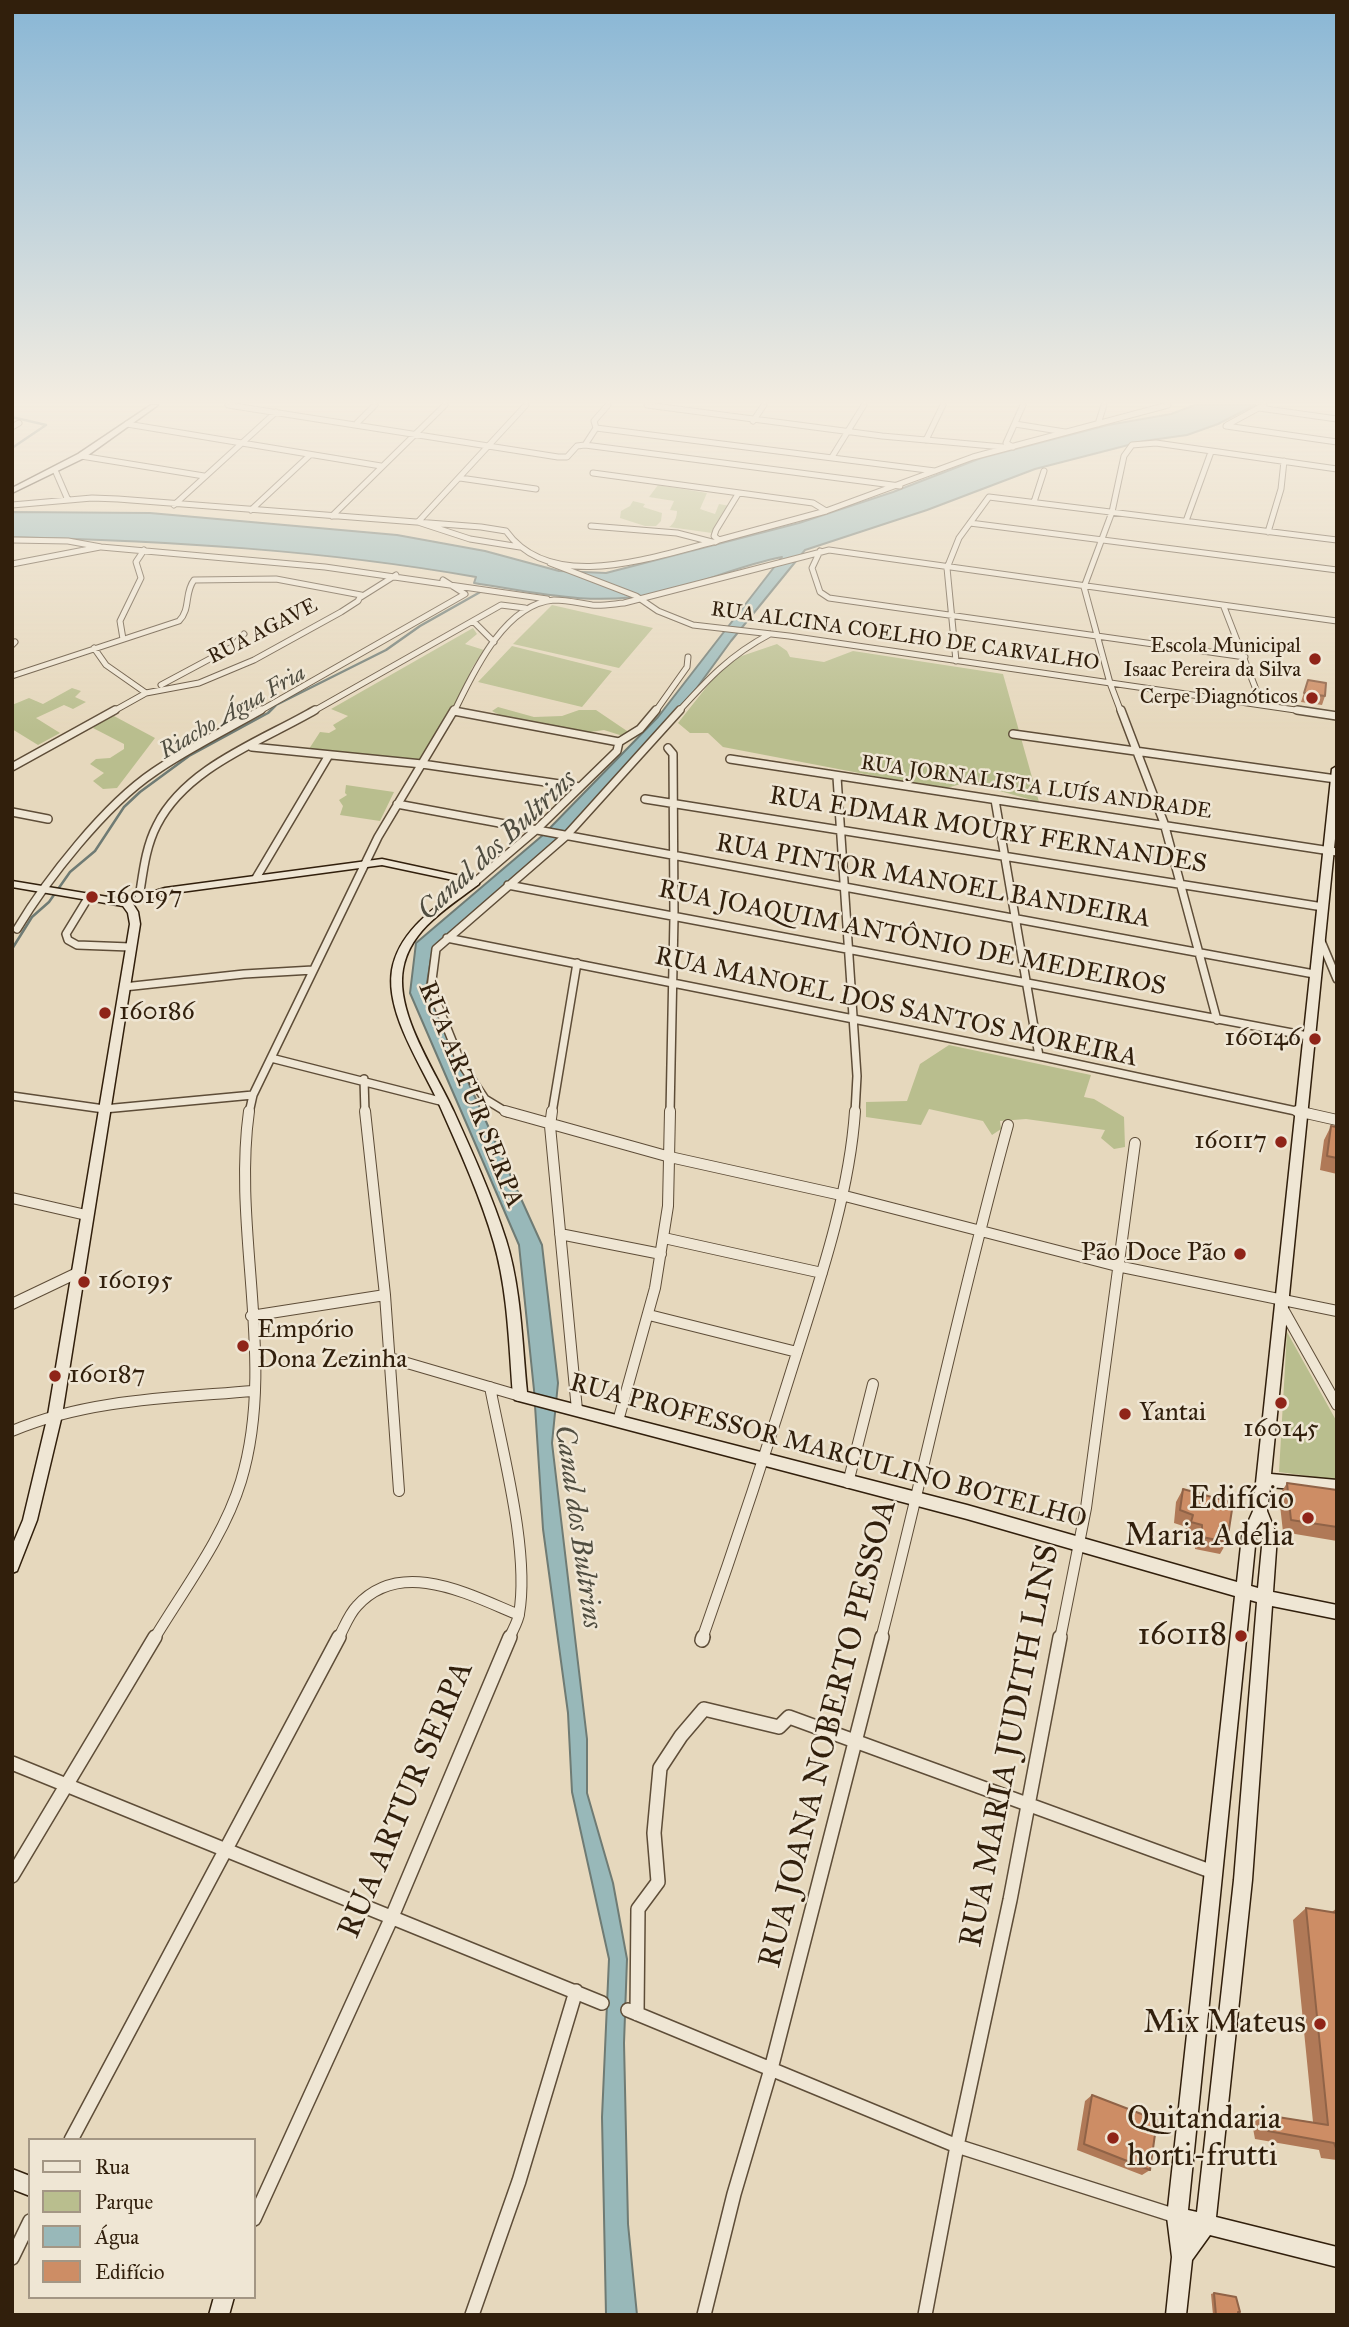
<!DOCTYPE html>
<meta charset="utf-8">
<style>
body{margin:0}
#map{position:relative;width:1349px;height:2327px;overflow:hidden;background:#e6d8bd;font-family:"IM FELL Great Primer",serif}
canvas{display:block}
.frame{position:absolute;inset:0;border:14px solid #311f0c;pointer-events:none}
.legend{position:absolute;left:28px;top:2138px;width:228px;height:161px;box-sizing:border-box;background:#efe6d4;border:2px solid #a39684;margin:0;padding:9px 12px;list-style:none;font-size:21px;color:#311f0c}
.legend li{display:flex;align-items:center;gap:14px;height:35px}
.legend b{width:35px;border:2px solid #a39684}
</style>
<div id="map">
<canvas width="1349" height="2327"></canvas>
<div class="frame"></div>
<ul class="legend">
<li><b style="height:9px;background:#efe6d4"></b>Rua</li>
<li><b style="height:19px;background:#b9be8e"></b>Parque</li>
<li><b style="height:19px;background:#98b8b9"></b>Água</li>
<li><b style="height:19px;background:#cd8d65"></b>Edifício</li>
</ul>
</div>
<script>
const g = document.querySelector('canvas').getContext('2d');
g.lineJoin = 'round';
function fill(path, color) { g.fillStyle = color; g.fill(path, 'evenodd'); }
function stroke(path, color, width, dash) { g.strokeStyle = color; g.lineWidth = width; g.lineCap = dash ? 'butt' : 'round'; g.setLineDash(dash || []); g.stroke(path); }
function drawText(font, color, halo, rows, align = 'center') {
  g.font = font + ' "IM FELL Great Primer",serif'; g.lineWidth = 5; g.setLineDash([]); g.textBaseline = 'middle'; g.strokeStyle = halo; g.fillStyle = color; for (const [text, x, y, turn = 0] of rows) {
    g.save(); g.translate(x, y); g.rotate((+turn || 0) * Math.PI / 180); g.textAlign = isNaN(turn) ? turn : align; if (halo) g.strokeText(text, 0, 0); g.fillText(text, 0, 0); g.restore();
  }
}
fill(new Path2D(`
 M 658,485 L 707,493 L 700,509 L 715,514 L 719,504 L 730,506 L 712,533 L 669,527 C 674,524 677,517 677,511 L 670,510 L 674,501 L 649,497 Z
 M 633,501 L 645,504 L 643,507 L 662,513 L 661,521 L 656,526 L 645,526 L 620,518 L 621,511 L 630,506 Z
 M 552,605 L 653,628 L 619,668 L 513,644 Z
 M 473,628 L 477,634 L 465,644 L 484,650 L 472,668 L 453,713 L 422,764 L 271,744 L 309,749 L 320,732 L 329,733 L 336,729 L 333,725 L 348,716 L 331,709 Z
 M 777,644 L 787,651 L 790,657 L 824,662 L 853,651 L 1003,674 L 1039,802 L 968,782 L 943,789 L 723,747 L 708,733 L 690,733 L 678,723 L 727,661 Z
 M 512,646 L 612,671 L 582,707 L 478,682 Z
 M 72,688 L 81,691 L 75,697 L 86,702 L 73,709 L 64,705 L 36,718 L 60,733 L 38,745 L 12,729 L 12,705 L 29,698 L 43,704 Z
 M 498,707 L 534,717 L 562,716 L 579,710 L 596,710 L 630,733 L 626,737 L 604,730 L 590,732 L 513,722 L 492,711 Z
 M 114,716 L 155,738 L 117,788 L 103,789 L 93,781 L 104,773 L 90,764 L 96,759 L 110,758 L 124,749 L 124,744 L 93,728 L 105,718 Z
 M 346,785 L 394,792 L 380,821 L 340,815 L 343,806 L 339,800 L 347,795 L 345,793 Z
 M 949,1045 L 1091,1075 L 1084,1097 L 1094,1099 L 1124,1117 L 1125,1147 L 1114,1149 L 1101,1138 L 1105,1130 L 1026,1119 L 1000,1121 L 1001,1129 L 992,1135 L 983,1121 L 929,1109 L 921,1125 L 866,1117 L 866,1102 L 907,1101 L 920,1064 Z
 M 1287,1332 L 1337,1422 L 1337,1480 L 1279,1472 Z`), '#b9be8e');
const water = new Path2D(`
 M 1195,405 L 1255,405 L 1218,424 L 1187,435 L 1144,441 L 1035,469 L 927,510 L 805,550 L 731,641 L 680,711 L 623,772 L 559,838 L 433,947 L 426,989 L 542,1245 L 558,1383 L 552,1443 L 587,1739 L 587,1793 L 613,1883 L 627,1959 L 624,2043 L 628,2224 L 637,2315 L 606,2315 L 602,2117 L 609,1959 L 572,1792 L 568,1713 L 543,1529 L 534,1390 L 519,1245 L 410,993 L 416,943 L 543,835 L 658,717 L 782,557 C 740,565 700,584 659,593 C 593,607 538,593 474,583 L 476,577 C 323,550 168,541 12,537 L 12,512 L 150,513 L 397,535 L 485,551 L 559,571 L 606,573 L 799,523 L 893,492 L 981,458 L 1108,425 L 1171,414 Z`);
fill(water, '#98b8b9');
stroke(water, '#6f7b74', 2);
stroke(new Path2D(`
 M 12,417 L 46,425 L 12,448
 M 12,949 L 32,917 L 49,902 L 70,872 L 95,851 L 124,807 L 140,792 L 189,756 L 268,713 L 276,705 L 386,650 L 420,626 L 482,591`), '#6f7b74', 2.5);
const streetFar3 = new Path2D(`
 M 228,405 L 558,457 L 567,457 L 577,446 L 585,445
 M 647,405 L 882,436 L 1003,447
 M 1259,408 L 1337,419
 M 753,421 L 764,405
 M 357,423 L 375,405
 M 127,424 L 381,466
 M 1015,424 L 1065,432
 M 1098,424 L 1104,405
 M 1227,425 L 1264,405
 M 1226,426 L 1337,442
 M 12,427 L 19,423
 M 596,428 L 594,421 L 608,405
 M 926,440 L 943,405
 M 1013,447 L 1006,443 L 1023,405
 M 81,456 L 204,476
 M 832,457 L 864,405
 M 55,470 L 68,500
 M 593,473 L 813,503 L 826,511
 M 460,478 L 536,489
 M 900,486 L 585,445 L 596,428 L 935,471
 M 1034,502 L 1044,471
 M 12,505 L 92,498 L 118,499 L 481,527 L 506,531 C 551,594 652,557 713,542
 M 174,505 L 276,412
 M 251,510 L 310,455
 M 332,516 L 445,405
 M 1186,521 L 1211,452
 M 970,523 L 1337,570
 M 591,526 L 677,533 L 712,542
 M 1268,532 L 1281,489 L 1284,461
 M 12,540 L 68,541 L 101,547 L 325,567 L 547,599
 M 719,540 L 826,511 L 973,457 L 1168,405
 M 715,542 L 719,540 L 714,536 L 716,530 L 738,494
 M 520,547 L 470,539 L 418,522 L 526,405
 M 820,551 L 812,568 L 820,592 L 829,598 L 1245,657
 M 550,563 L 636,596 L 658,611 L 693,625 L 789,636 L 1309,712
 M 12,564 L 100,547
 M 361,597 L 396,575
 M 1224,607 L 1262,705
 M 474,622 L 494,642
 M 123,639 L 120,621 L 141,578 L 136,562 L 144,550
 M 12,645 L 15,642
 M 94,648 L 106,665 L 146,693
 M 956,661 L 947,568 L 959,538 L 989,497 L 1337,540
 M 12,676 L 179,621 C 191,609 184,593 194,580 L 276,579 L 361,595 L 358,601 L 341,612 L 254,660 L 199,683 L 146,693 L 112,712
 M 161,685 L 232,647 L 244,634
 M 454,711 L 459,712
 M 258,712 L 465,594 L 443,580
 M 312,712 L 501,605 L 525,608
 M 454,712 C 473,673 504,604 554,600 C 566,600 579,603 592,605 C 602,606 613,604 624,603 L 829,550 L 1337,621
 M 655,712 L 687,667 L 688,657
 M 678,712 C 708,679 730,655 770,634
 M 1121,712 L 1110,683 L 1084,587 L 1112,512 L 1124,456 L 1132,445 L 1156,443 L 1337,469`);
const streetFar2 = new Path2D(`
 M 1121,710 L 1164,823 L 1217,1020
 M 1297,710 L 1337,716
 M 454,711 L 619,742
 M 1013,734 L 1336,779
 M 619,742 L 640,729 L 656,710
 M 252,747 L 422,764 L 580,787
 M 668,748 L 673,754 L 674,917 L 670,1113
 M 730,759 L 1337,852
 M 12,767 L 115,710
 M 837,777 L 857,1076 L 855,1113
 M 645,799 L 1323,907
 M 995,800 L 1039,1056
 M 397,804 L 1314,974
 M 12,812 L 48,819
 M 256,878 L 329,755
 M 475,882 L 537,829 L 617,751 L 619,742
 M 508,885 L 1308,1036
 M 88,898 L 66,934 L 68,940 L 77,945 L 130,947
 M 139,898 C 143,874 145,848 157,825 C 186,767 262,741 315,710
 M 17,929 C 47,879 105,805 154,772 C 187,749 226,730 261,710
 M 447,938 L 1039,1056 L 1305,1113
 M 1321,941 L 1337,979
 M 124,987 L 244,974 L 313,970
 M 271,1058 L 444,1102
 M 364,1079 L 365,1113
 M 12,1096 L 104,1109 L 253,1095
 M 249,1113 L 253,1095 L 378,837 L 454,710
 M 508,1113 L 485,1099 L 461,1063 L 431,988 L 436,949 L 566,836 L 680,710
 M 552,1113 L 577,963`);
const streetFar1 = new Path2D(`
 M 365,1111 L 385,1295 L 399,1491
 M 505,1111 L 670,1157 L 841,1195 L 1117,1266 L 1337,1311
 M 552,1111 L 550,1126 L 577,1410
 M 1297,1111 L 1337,1120
 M 12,1198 L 86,1215
 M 560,1234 L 661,1254
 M 664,1238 L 822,1273
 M 12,1304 L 77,1273
 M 1283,1309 L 1337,1405
 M 649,1315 L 797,1352
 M 251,1316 L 385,1295
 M 390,1358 L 520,1396
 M 490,1387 C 502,1450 530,1552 519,1614 C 518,1622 512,1631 509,1639
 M 618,1421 L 655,1288 L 668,1206 L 670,1111
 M 12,1431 C 88,1399 171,1398 253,1391
 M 848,1483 L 873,1384
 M 154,1639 C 184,1589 224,1537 241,1481 C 277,1362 232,1233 249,1111
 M 338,1639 C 344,1628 349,1614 357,1606 C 401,1557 470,1595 519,1615
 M 702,1639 C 737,1540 770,1440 801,1340 C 824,1268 850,1187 855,1111
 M 881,1639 C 925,1468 961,1295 1008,1125
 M 1060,1639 L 1086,1508 L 1135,1143`);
const street = new Path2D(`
 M 702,1640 L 703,1637
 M 12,1763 L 602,2003
 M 12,1876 L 155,1637
 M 628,2010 L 957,2146 L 1176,2216
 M 637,2014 L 638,1909 L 658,1882 L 654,1833 L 660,1768 L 681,1736 L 704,1709 L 779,1727 L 789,1717 L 1213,1872
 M 71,2140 L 339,1637
 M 254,2219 L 391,1919 L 510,1637
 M 12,2258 L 30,2221
 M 472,2315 L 519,2181 L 576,1991
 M 704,2315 L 734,2194 L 771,2069 L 882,1637
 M 925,2315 L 957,2146 L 1010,1900 L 1060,1637`);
const secondary = new Path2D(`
 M 151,405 L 158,405 L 84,458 L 12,493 L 12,488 L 78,454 Z
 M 1337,766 L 1337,819 L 1271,1474 L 1337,1480 L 1337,1493 L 1270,1487 L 1267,1511 L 1277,1536 L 1273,1592 L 1337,1605 L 1337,1619 L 1272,1606 L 1252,1880 L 1216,2217 L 1337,2247 L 1337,2267 L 1210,2235 L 1192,2260 L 1186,2315 L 1166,2315 L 1172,2257 L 1167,2217 L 1235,1596 L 967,1519 L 515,1400 L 513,1396 C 509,1345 508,1292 494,1243 C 480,1195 459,1149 439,1104 C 422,1066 385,1013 392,970 C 399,930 437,906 467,883 L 382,865 L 166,894 L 133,904 L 138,912 L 140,924 L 62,1415 L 37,1520 L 17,1571 L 12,1573 L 12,1546 L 23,1520 L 48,1415 L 130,924 L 128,913 L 123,906 L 12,887 L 12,881 L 126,900 L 165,888 L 382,859 L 479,880 L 479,884 C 449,907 410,929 403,969 C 395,1014 436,1072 454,1112 C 473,1154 492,1196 506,1240 C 521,1288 522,1341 527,1392 L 967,1505 L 1237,1582 L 1242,1536 L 1253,1511 L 1332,769 ZM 1260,1529 L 1263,1536 L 1258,1588 L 1251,1586 L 1256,1536 ZM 1250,1600 L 1257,1602 L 1234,1880 L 1197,2212 L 1188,2210 Z
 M 12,2169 L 30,2176 L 30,2196 L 12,2189 Z
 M 214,2297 L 234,2297 L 229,2315 L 209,2315 Z`);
stroke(streetFar3, '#5e4d38', 7);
stroke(streetFar2, '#5e4d38', 10);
stroke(streetFar1, '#5e4d38', 12);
stroke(street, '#5e4d38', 16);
stroke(secondary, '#311f0c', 3);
stroke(streetFar3, '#efe6d4', 5);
stroke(streetFar2, '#efe6d4', 7);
stroke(streetFar1, '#efe6d4', 10);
stroke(street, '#efe6d4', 13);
fill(secondary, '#efe6d4');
fill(new Path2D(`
 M 1308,680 L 1325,696 L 1322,705 L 1301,702 Z
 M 1331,1126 L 1337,1127 L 1337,1174 L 1320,1170 L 1324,1140 Z
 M 1287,1483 L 1337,1490 L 1337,1541 L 1283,1532 L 1279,1496 Z
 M 1183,1489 L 1227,1542 L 1220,1554 L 1195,1549 L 1195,1537 L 1185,1535 L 1186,1527 L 1174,1523 L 1176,1502 Z
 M 1306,1908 L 1332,1912 L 1337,1908 L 1337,2160 L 1321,2158 L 1319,2150 L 1255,2139 L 1252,2123 L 1265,2115 L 1313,2122 L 1293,1920 Z
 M 1092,2095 L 1150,2170 L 1142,2175 L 1077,2150 L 1085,2101 Z
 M 1214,2293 L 1238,2315 L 1213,2315 L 1211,2294 Z`), '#b07957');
const building = new Path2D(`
 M 1308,680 L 1326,683 L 1325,696 L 1304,693 Z
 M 1331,1126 L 1337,1127 L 1337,1158 L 1327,1156 Z
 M 1287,1483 L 1337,1490 L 1337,1527 L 1291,1520 Z
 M 1183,1489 L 1233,1503 L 1227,1542 L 1202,1537 L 1202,1525 L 1191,1522 L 1193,1515 L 1180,1510 Z
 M 1306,1908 L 1337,1913 L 1337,2151 L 1334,2143 L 1268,2131 L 1265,2115 L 1328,2125 Z
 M 1092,2095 L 1157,2120 L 1150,2170 L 1084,2144 Z
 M 1214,2293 L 1236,2297 L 1240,2312 L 1238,2312 L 1238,2315 L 1216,2315 Z`);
fill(building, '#cd8d65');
stroke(building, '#906347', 2);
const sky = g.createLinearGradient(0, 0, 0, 731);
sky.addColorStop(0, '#88b6d5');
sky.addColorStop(0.55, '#f4ede1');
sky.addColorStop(1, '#f4ede100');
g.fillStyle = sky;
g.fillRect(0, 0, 1349, 731);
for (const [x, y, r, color] of [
 [1315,659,7,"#8f2418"],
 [1312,698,7,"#8f2418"],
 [92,897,7,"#8f2418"],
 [105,1013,7,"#8f2418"],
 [1315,1039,7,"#8f2418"],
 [1281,1142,7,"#8f2418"],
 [1240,1254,7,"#8f2418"],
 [84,1282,7,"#8f2418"],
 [243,1346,7,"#8f2418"],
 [55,1376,7,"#8f2418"],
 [1281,1403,7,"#8f2418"],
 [1125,1414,7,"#8f2418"],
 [1308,1518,7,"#8f2418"],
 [1241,1636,7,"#8f2418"],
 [1320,2024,7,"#8f2418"],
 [1113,2138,7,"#8f2418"]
]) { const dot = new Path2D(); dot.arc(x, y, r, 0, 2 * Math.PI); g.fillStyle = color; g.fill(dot); stroke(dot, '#efe6d4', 2.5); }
drawText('21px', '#311f0c', '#efe6d4', [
 ["RUA AGAVE",263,632,-27],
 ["RUA ALCINA COELHO DE CARVALHO",905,637,8],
 ["RUA JORNALISTA LUÍS ANDRADE",1036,788,8]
]);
drawText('21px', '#311f0c', '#efe6d4', [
 ["Escola Municipal",1301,647],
 ["Isaac Pereira da Silva",1301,671],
 ["Cerpe Diagnóticos",1298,698]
], 'right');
drawText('italic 23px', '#504d40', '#efe6d4', [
 ["Riacho Água Fria",233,713,-30]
]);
drawText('26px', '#311f0c', '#efe6d4', [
 ["RUA EDMAR MOURY FERNANDES",988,831,9],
 ["RUA PINTOR MANOEL BANDEIRA",933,882,10],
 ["RUA JOAQUIM ANTÔNIO DE MEDEIROS",912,939,11],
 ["RUA MANOEL DOS SANTOS MOREIRA",896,1008,12],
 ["RUA ARTUR SERPA",470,1095,68],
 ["RUA PROFESSOR MARCULINO BOTELHO",828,1452,15]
]);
drawText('26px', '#311f0c', '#efe6d4', [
 ["160197",106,897],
 ["160186",119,1013],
 ["160146",1301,1039,"right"],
 ["160117",1267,1142,"right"],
 ["Pão Doce Pão",1226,1254,"right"],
 ["160195",98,1282],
 ["Empório",257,1331],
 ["Dona Zezinha",257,1361],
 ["160187",69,1376],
 ["Yantai",1139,1414],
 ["160145",1281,1430,"center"]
], 'left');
drawText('italic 28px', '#504d40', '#efe6d4', [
 ["Canal dos Bultrins",498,846,-43],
 ["Canal dos Bultrins",577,1527,82]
]);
drawText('32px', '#311f0c', '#efe6d4', [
 ["Edifício",1294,1500],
 ["Maria Adélia",1294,1537],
 ["160118",1227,1636],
 ["Mix Mateus",1306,2024],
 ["Quitandaria",1127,2120,"left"],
 ["horti-frutti",1127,2157,"left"]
], 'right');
drawText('32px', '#311f0c', '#efe6d4', [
 ["RUA JOANA NOBERTO PESSOA",829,1734,-76],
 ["RUA MARIA JUDITH LINS",1011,1746,-79],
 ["RUA ARTUR SERPA",407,1800,-67]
]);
</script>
